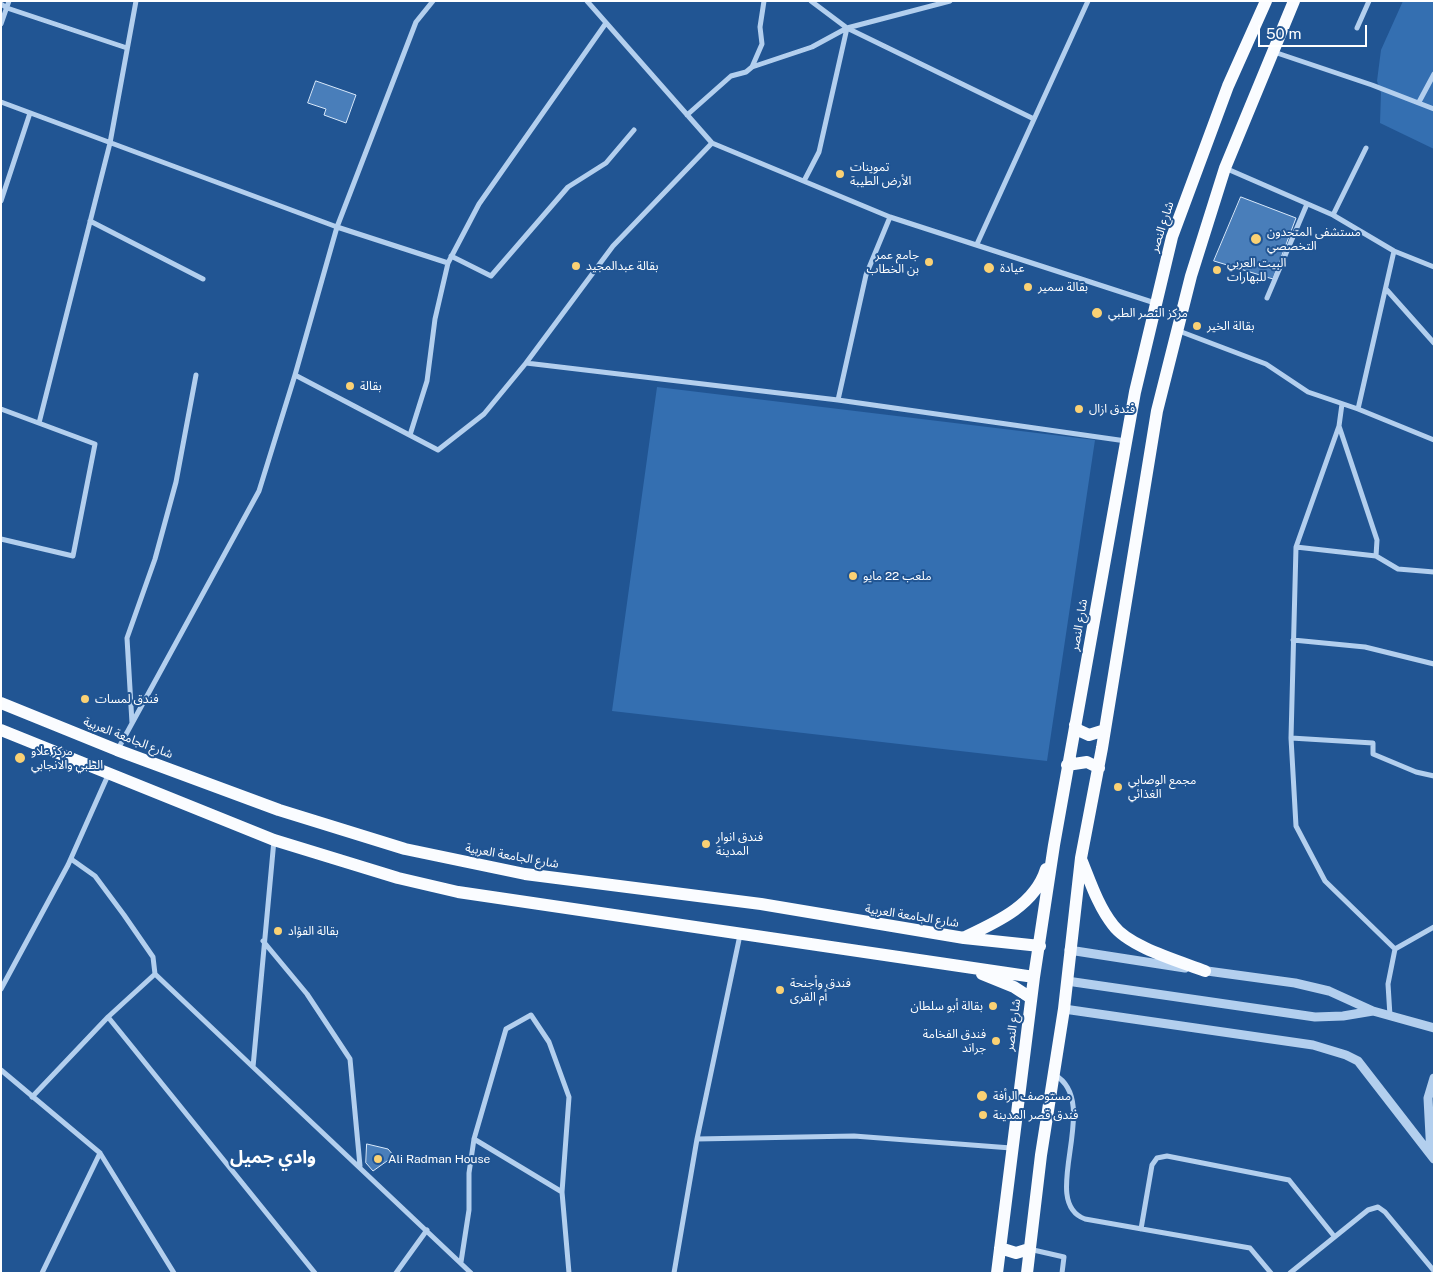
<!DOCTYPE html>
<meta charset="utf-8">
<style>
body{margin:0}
#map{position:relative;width:1435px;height:1274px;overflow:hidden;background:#215593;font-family:"Public Sans",sans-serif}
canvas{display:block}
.frame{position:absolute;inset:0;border:2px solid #fff;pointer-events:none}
.scale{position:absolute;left:1258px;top:25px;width:109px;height:22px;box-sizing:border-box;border:2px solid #fff;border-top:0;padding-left:6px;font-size:15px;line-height:18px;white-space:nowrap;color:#fff;-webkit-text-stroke:4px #215593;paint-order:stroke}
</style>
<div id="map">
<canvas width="1435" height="1274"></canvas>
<div class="frame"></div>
<div class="scale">50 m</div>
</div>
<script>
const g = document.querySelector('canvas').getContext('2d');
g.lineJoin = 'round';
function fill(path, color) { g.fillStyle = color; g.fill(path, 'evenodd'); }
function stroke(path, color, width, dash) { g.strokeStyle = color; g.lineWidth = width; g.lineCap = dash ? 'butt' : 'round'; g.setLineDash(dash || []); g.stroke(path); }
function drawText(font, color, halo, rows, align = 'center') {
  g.font = font + ' "Public Sans","Noto Sans Arabic",sans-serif'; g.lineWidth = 4; g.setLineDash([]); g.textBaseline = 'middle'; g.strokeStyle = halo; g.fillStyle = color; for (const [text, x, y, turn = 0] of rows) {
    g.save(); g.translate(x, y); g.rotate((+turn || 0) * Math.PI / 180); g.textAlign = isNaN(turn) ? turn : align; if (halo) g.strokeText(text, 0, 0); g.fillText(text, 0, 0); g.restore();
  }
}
fill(new Path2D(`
 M 1403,1 L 1434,1 L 1434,149 L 1380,123 L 1381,93 L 1377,81 L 1381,50 Z
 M 657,387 L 1095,440 L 1047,761 L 612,711 Z`), '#346fb1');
const building = new Path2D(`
 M 316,81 L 356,95 L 346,123 L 324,115 L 326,109 L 308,103 Z
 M 1241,197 L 1296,218 L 1273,279 L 1214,261 Z
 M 367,1144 L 388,1149 L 394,1156 L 373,1171 L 366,1163 Z`);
fill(building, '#497eba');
stroke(building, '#d9e9fa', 1);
stroke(new Path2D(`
 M 587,1 L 712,143
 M 811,1 L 847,28 L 950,1
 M 1,4 L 7,8 L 127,48
 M 1,24 L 9,1
 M 1357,28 L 1369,1
 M 1274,52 L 1372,85 L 1434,109
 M 752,67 L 812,47 L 847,28
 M 1,102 L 337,227 L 448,263
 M 1419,102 L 1434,74
 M 687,115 L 731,76 L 746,72 L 752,67 L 762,44 L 760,27 L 764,1
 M 1225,168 L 1333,215 L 1394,251 L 1434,267
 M 804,181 L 819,152 L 847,28 L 1034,119
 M 1,201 L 30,113
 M 1333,215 L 1366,148
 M 90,221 L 203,279
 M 977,244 L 1088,1
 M 451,256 L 491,276 L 568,187 L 606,163 L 634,130
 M 1386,289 L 1434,343
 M 1267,298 L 1307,204
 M 1179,331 L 1266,364 L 1308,392 L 1358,409 L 1394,251
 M 526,363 L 838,400 L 1126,441
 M 295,375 L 438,450 L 484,414 L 526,363 L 613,246 L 712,143 L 890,217 L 1155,303
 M 838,400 L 866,275 L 890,217
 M 1342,404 L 1339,426 L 1296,547 L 1291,738 L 1296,826 L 1325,881 L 1395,949 L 1388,984 L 1390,1016
 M 1,409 L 95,444 L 73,556 L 1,539
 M 1358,409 L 1434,440
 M 39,423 L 110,143 L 136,1
 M 1339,426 L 1377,540 L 1376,556
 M 410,435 L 427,381 L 435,319 L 448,263 L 479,204 L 606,23
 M 1296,547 L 1376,556 L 1398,569 L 1434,572
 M 1293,640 L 1365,647 L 1434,664
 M 132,723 L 127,638 L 155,559 L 176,482 L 196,375
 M 1291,738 L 1373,743 L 1373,754 L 1416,772 L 1434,776
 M 118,749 L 259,491 L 295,375 L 337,227 L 416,22 L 433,1
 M 274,840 L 253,1067 L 471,1273
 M 71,859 L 95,876 L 124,915 L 153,957 L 155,974
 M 263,941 L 307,994 L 350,1059 L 360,1166
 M 1395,949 L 1434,927
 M 1,989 L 68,865 L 109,773
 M 253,1067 L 155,974 L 108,1017 L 315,1273
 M 1,1070 L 100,1153 L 174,1273
 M 1055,1075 C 1103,1103 1037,1202 1085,1219 L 1250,1248 L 1271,1273
 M 32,1097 L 108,1017
 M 474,1139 L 562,1192
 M 697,1139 L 854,1136 L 1011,1148
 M 1141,1229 L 1152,1165 L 1157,1158 L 1167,1156 L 1289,1180 L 1334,1236
 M 1029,1249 L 1064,1257 L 1062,1273
 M 461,1262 L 469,1210 L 469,1173 L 474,1139 L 506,1029 L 531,1015 L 549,1042 L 569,1097 L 562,1192 L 569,1273
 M 42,1273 L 100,1153
 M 396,1273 L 427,1230
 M 674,1273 L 697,1139 L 740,935
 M 1290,1273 L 1368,1210 L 1378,1207 L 1385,1212 L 1434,1271`), '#b3cfee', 5);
stroke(new Path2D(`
 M 1069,950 L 1185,968
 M 1200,970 L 1295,983 L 1329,991 L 1373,1011 L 1434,1028
 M 1067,981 L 1315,1017 L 1343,1016 L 1373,1011
 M 1064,1009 L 1313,1045 L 1346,1055 L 1358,1061 L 1434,1159
 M 1431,1155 L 1428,1098 L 1434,1078`), '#b3cfee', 9);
stroke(new Path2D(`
 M 1,703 L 117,750 L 279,810 L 405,849 L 525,874 L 761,904 L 964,938 L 1040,946
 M 1075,725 L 1078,730 L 1089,735 L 1105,730
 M 1,730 L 274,840 L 398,878 L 458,892 L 1034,977
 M 1067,765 L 1087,762 L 1099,768
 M 1081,859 C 1090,881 1098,906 1113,925 C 1129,947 1179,961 1205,971
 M 965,937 C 997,922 1035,905 1046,869
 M 982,974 L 1014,987 L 1031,998
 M 1000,1248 L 1016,1253 L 1029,1249
 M 997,1273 L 1034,977 L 1054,845 L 1135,392 L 1172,237 L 1228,86 L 1266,1
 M 1027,1273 L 1041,1155 L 1064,1009 L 1081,858 L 1102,748 L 1157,411 L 1191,276 L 1225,168 L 1294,1`), '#fafcff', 12);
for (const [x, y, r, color] of [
 [840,174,5,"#fad174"],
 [1256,239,6,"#fad174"],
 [929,262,5,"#fad174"],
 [576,266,5,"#fad174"],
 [989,268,6,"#fad174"],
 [1217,270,5,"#fad174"],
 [1028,287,5,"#fad174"],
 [1097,313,6,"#fad174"],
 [1197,326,5,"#fad174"],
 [350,386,5,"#fad174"],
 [1079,409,5,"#fad174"],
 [853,576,5,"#fad174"],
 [85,699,5,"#fad174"],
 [20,758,6,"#fad174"],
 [1118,787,5,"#fad174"],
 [706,844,5,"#fad174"],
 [278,931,5,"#fad174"],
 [780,990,5,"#fad174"],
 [993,1006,5,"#fad174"],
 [996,1041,5,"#fad174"],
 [982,1096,6,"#fad174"],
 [983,1115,5,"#fad174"],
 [378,1159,5,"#fad174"]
]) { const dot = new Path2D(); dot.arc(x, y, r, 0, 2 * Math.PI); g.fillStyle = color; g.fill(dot); stroke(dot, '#215593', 2); }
drawText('12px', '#fff', '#215593', [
 ["تموينات",850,167],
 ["الأرض الطيبة",850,181],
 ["مستشفى المتحدون",1267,232],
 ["التخصصي",1267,246],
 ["جامع عمر",919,255,"right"],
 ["بن الخطاب",919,269,"right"],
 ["البيت العربي",1227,263],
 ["للبهارات",1227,277],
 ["بقالة عبدالمجيد",586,266],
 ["عيادة",1000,268],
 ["بقالة سمير",1038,287],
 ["مركز النصر الطبي",1108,313],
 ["بقالة الخير",1207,326],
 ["بقالة",360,386],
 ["فندق ازال",1089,409],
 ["ملعب 22 مايو",863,576],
 ["فندق لمسات",95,699],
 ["مركز علاو",31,751],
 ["الطبي والانجابي",31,765],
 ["مجمع الوصابي",1128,780],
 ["الغذائي",1128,794],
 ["فندق انوار",716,837],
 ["المدينة",716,851],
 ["بقالة الفؤاد",288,931],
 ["فندق وأجنحة",790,983],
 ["أم القرى",790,997],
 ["بقالة أبو سلطان",983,1006,"right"],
 ["فندق الفخامة",986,1034,"right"],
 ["جراند",986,1048,"right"],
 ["مستوصف الرأفة",993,1096],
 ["فندق قصر المدينة",993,1115],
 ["Ali Radman House",388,1159]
], 'left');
drawText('12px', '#fff', '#215593', [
 ["شارع النصر",1162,227,-72],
 ["شارع النصر",1079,625,-80],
 ["شارع الجامعة العربية",128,738,21],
 ["شارع الجامعة العربية",512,856,10],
 ["شارع الجامعة العربية",912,916,9],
 ["شارع النصر",1013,1025,-82]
]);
drawText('bold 18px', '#fff', '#215593', [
 ["وادي جميل",273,1157]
]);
</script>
